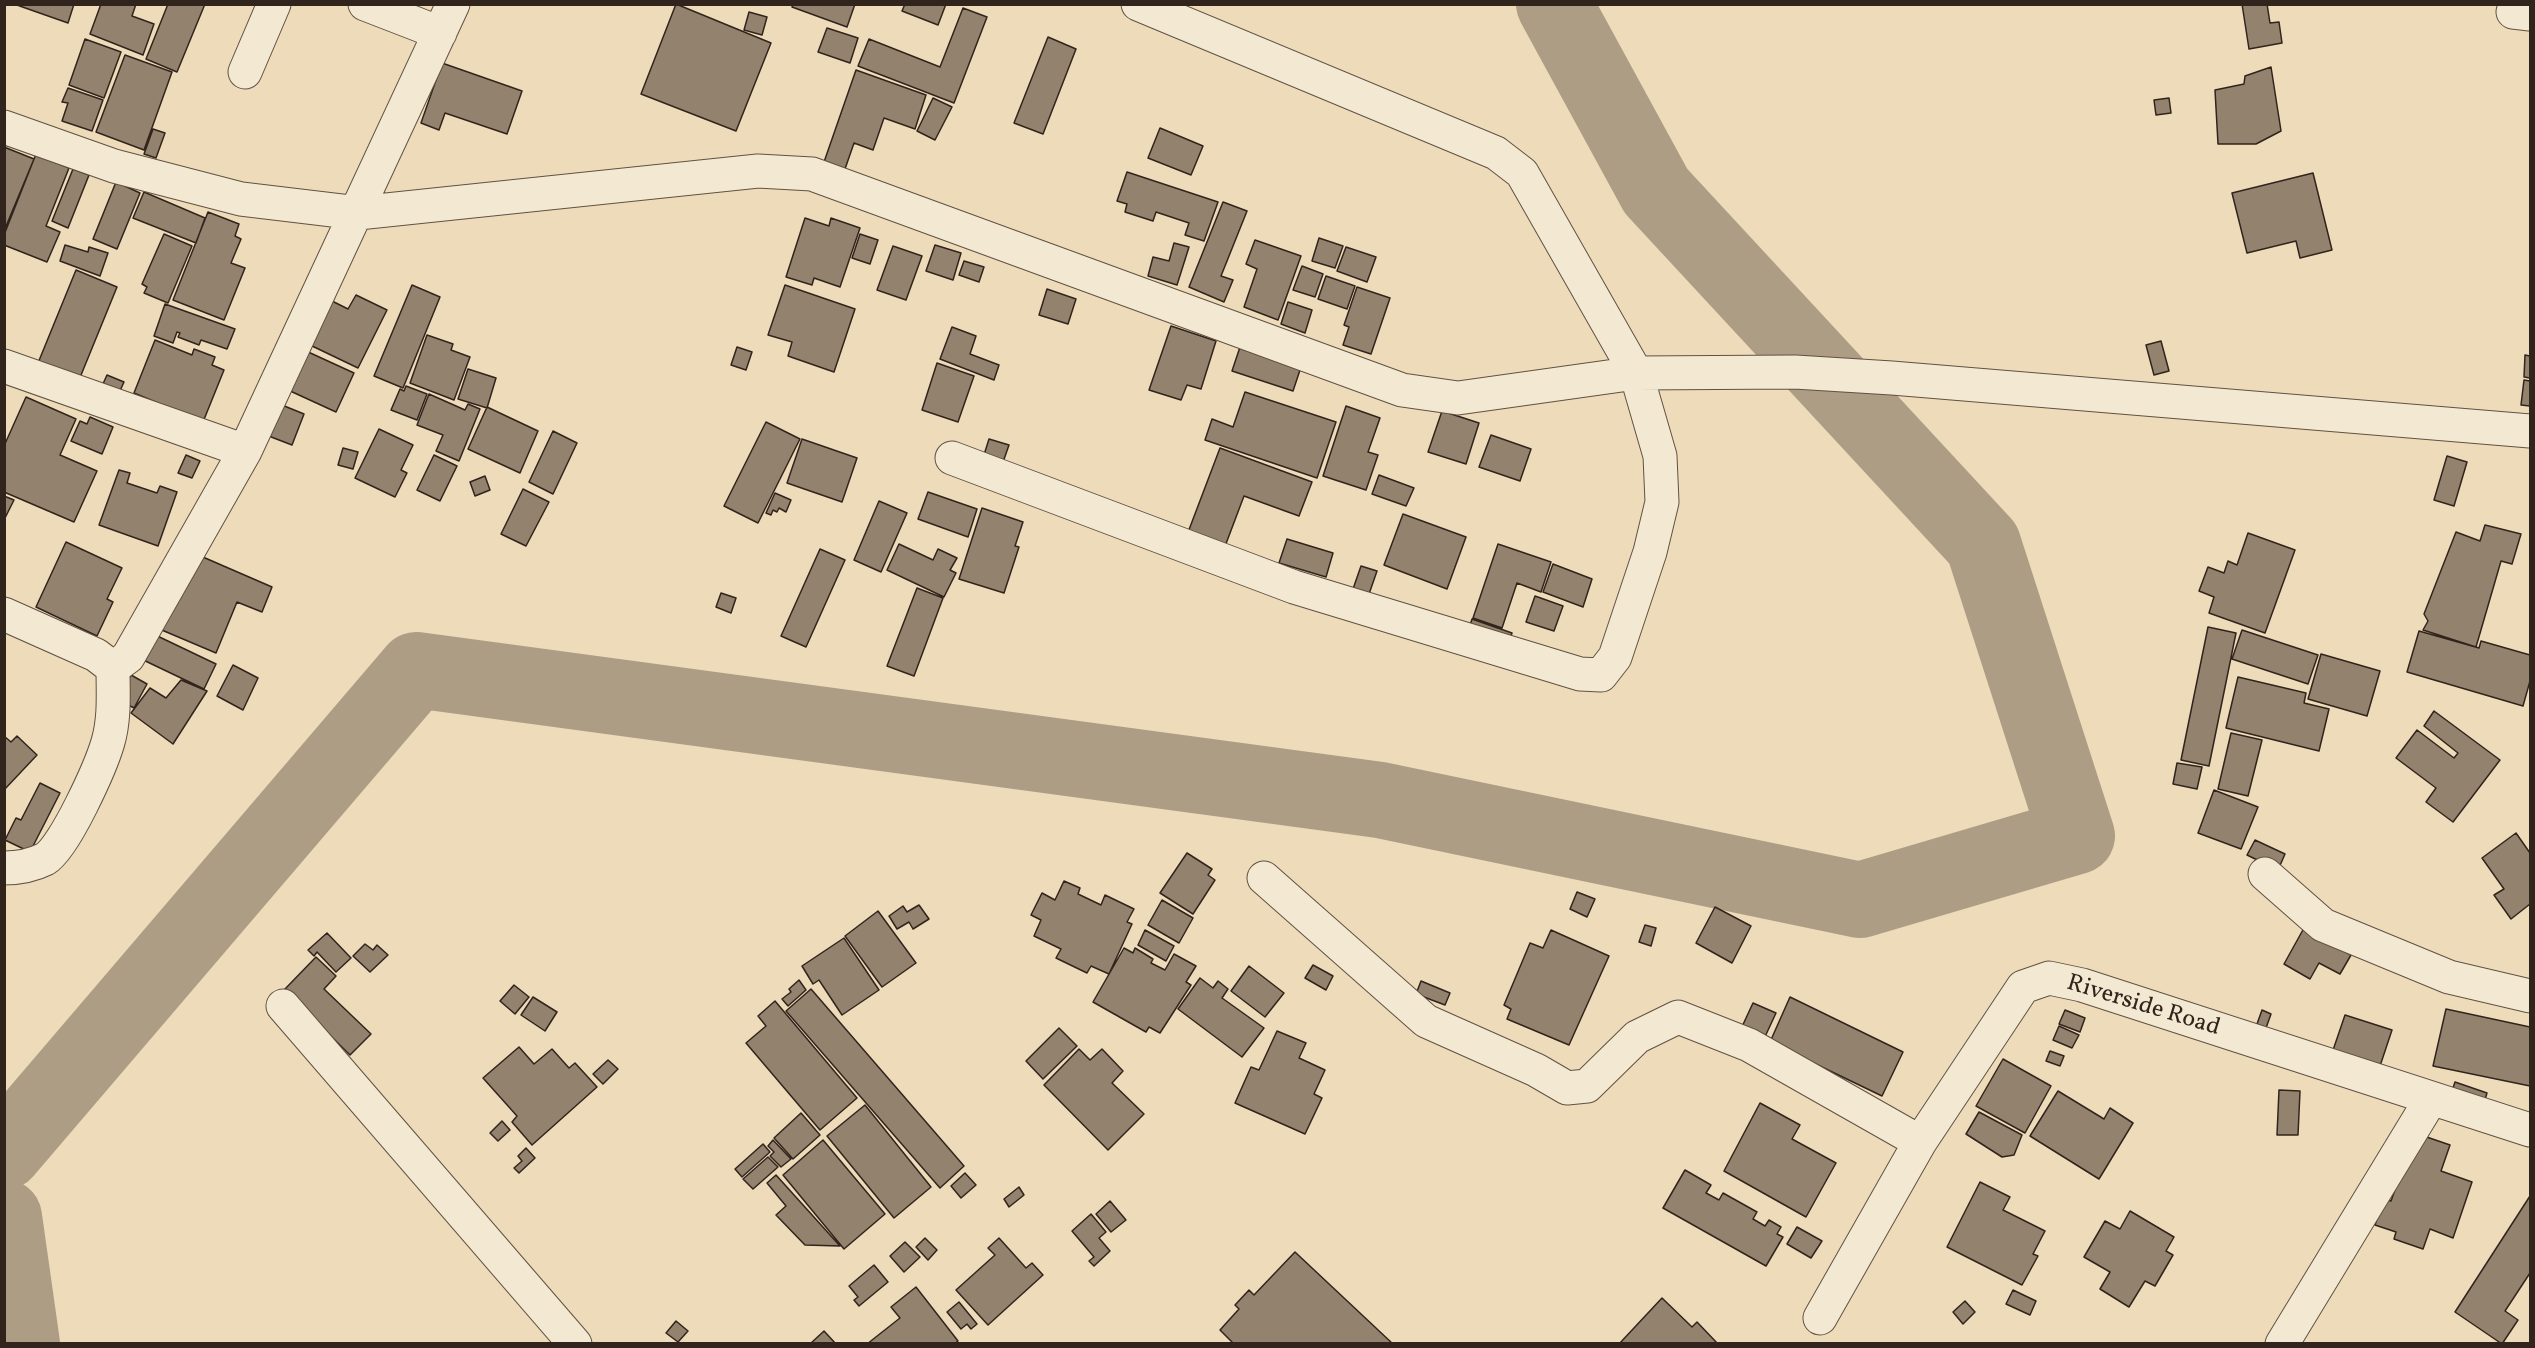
<!DOCTYPE html>
<style>
body{margin:0}
#map{position:relative;width:2535px;height:1348px;overflow:hidden;background:#eddbb9;font-family:Vollkorn,serif}
canvas{display:block}
.frame{position:absolute;inset:0;border:6px solid #31241d;pointer-events:none}
</style>
<div id="map">
<canvas width="2535" height="1348"></canvas>
<div class="frame"></div>
</div>
<script>
const g = document.querySelector('canvas').getContext('2d');
g.lineJoin = 'round';
function stroke(path, color, width, dash) { g.strokeStyle = color; g.lineWidth = width; g.lineCap = dash ? 'butt' : 'round'; g.setLineDash(dash || []); g.stroke(path); }
function fill(path, color) { g.fillStyle = color; g.fill(path, 'evenodd'); }
function drawText(font, color, halo, rows, align = 'center') {
  g.font = font + ' Vollkorn,serif'; g.lineWidth = 4.5; g.setLineDash([]); g.textBaseline = 'middle'; g.strokeStyle = halo; g.fillStyle = color; for (const [text, x, y, turn = 0] of rows) {
    g.save(); g.translate(x, y); g.rotate((+turn || 0) * Math.PI / 180); g.textAlign = isNaN(turn) ? turn : align; if (halo) g.strokeText(text, 0, 0); g.fillText(text, 0, 0); g.restore();
  }
}
stroke(new Path2D(`
 M 4,1152 L 416,670 L 1380,800 L 1860,900 L 2077,836 L 1983,544 L 1656,191 L 1554,4
 M 4,1217 L 22,1344`), '#ad9d84', 76);
const building = new Path2D(`
 M 14,4 L 74,4 L 68,23 Z
 M 101,4 L 136,4 L 132,16 L 154,24 L 143,55 L 90,34 Z
 M 168,4 L 205,4 L 177,72 L 146,59 Z
 M 676,4 L 771,43 L 736,131 L 641,94 Z
 M 793,4 L 855,4 L 847,27 L 792,7 Z
 M 905,4 L 946,4 L 938,25 L 902,11 Z
 M 2242,4 L 2267,4 L 2270,23 L 2279,22 L 2282,43 L 2249,49 Z
 M 963,8 L 987,17 L 954,103 L 858,66 L 869,39 L 940,67 Z
 M 749,12 L 767,17 L 762,35 L 744,30 Z
 M 827,28 L 858,38 L 850,63 L 818,52 Z
 M 1048,37 L 1076,49 L 1043,134 L 1014,123 Z
 M 85,39 L 121,52 L 104,98 L 69,85 Z
 M 125,55 L 172,72 L 144,150 L 96,132 Z
 M 442,63 L 522,91 L 507,134 L 445,113 L 439,130 L 421,123 Z
 M 2271,67 L 2281,131 L 2256,144 L 2218,144 L 2215,90 L 2244,84 L 2245,76 Z
 M 856,70 L 926,95 L 915,129 L 884,118 L 873,150 L 854,143 L 845,169 L 824,162 Z
 M 68,88 L 103,100 L 92,131 L 62,121 L 68,103 L 62,102 Z
 M 933,98 L 952,107 L 935,140 L 917,131 Z
 M 2169,98 L 2171,113 L 2156,115 L 2154,100 Z
 M 1160,128 L 1203,146 L 1191,175 L 1148,158 Z
 M 153,129 L 165,133 L 156,158 L 144,154 Z
 M 4,147 L 34,159 L 4,231 Z
 M 36,154 L 69,168 L 46,226 L 60,232 L 47,262 L 4,245 L 4,235 Z
 M 73,169 L 89,175 L 68,228 L 52,221 Z
 M 1127,172 L 1218,202 L 1204,241 L 1185,235 L 1189,223 L 1156,212 L 1153,221 L 1125,212 L 1127,204 L 1117,201 Z
 M 2313,173 L 2332,250 L 2300,258 L 2296,241 L 2247,253 L 2232,193 Z
 M 116,182 L 140,193 L 117,249 L 93,239 Z
 M 144,192 L 205,218 L 196,243 L 133,218 Z
 M 1223,202 L 1247,211 L 1221,276 L 1233,280 L 1224,302 L 1189,287 Z
 M 208,212 L 239,224 L 235,236 L 241,239 L 231,263 L 245,268 L 224,320 L 173,300 Z
 M 805,218 L 829,226 L 831,218 L 860,228 L 840,287 L 814,278 L 812,285 L 786,277 Z
 M 164,234 L 192,246 L 168,303 L 144,293 L 147,287 L 142,284 Z
 M 860,234 L 878,240 L 870,264 L 852,258 Z
 M 1319,238 L 1343,246 L 1335,268 L 1312,261 Z
 M 1255,240 L 1301,256 L 1278,320 L 1244,307 L 1257,269 L 1246,264 Z
 M 1174,243 L 1189,247 L 1177,285 L 1148,276 L 1153,257 L 1169,261 Z
 M 65,245 L 88,252 L 89,247 L 108,253 L 100,276 L 60,261 Z
 M 935,245 L 961,253 L 953,280 L 926,271 Z
 M 893,246 L 922,256 L 906,300 L 877,290 Z
 M 1346,247 L 1376,257 L 1367,282 L 1337,271 Z
 M 964,261 L 984,267 L 979,282 L 959,275 Z
 M 1302,266 L 1323,274 L 1315,297 L 1293,290 Z
 M 76,270 L 117,287 L 79,380 L 38,363 Z
 M 1326,276 L 1355,286 L 1347,309 L 1318,299 Z
 M 412,285 L 440,297 L 403,388 L 374,376 Z
 M 785,285 L 855,309 L 834,372 L 788,356 L 792,342 L 768,335 Z
 M 1357,287 L 1390,298 L 1371,354 L 1343,345 L 1349,327 L 1344,325 Z
 M 1047,289 L 1076,299 L 1068,324 L 1039,315 Z
 M 356,295 L 387,310 L 358,368 L 310,345 L 332,301 L 348,309 Z
 M 1288,302 L 1312,310 L 1305,333 L 1281,324 Z
 M 165,304 L 235,329 L 227,349 L 201,340 L 199,345 L 178,337 L 180,333 L 177,332 L 173,343 L 154,336 Z
 M 1171,326 L 1216,341 L 1201,389 L 1187,385 L 1181,400 L 1149,390 Z
 M 952,327 L 976,336 L 970,354 L 999,365 L 994,380 L 940,359 Z
 M 427,335 L 453,344 L 451,350 L 470,357 L 454,400 L 410,383 Z
 M 155,340 L 192,355 L 194,349 L 215,357 L 212,365 L 224,370 L 203,422 L 134,393 Z
 M 2161,341 L 2169,371 L 2154,375 L 2146,345 Z
 M 737,347 L 752,352 L 746,370 L 731,365 Z
 M 1240,347 L 1301,367 L 1293,391 L 1232,371 Z
 M 306,351 L 354,373 L 336,412 L 288,390 Z
 M 2525,355 L 2530,356 L 2530,378 L 2524,377 Z
 M 937,363 L 974,376 L 958,422 L 922,410 Z
 M 468,369 L 496,378 L 487,408 L 458,399 Z
 M 107,375 L 124,382 L 119,393 L 102,386 Z
 M 2524,380 L 2530,381 L 2530,406 L 2521,405 Z
 M 406,386 L 427,394 L 417,420 L 391,410 L 400,389 L 404,391 Z
 M 1245,392 L 1336,422 L 1317,478 L 1205,440 L 1212,419 L 1233,427 Z
 M 429,394 L 465,410 L 468,404 L 480,409 L 459,461 L 436,451 L 443,435 L 417,425 Z
 M 26,397 L 76,419 L 60,455 L 97,471 L 74,522 L 4,492 L 4,446 Z
 M 277,403 L 304,414 L 292,445 L 266,435 Z
 M 1346,406 L 1380,418 L 1368,452 L 1378,455 L 1366,490 L 1323,476 Z
 M 487,407 L 538,431 L 520,473 L 468,449 Z
 M 1442,411 L 1479,423 L 1466,464 L 1428,452 Z
 M 90,417 L 113,427 L 102,454 L 71,441 L 80,421 L 87,424 Z
 M 766,422 L 800,439 L 758,523 L 724,506 Z
 M 379,429 L 413,445 L 401,470 L 407,473 L 395,497 L 355,478 Z
 M 553,431 L 577,443 L 553,494 L 529,482 Z
 M 1491,435 L 1531,449 L 1520,481 L 1479,467 Z
 M 802,439 L 857,458 L 842,502 L 787,483 Z
 M 989,439 L 1009,445 L 1002,465 L 983,458 Z
 M 343,448 L 358,452 L 353,469 L 338,465 Z
 M 1220,448 L 1312,482 L 1299,516 L 1244,496 L 1224,549 L 1187,535 Z
 M 186,455 L 200,461 L 192,478 L 178,473 Z
 M 434,455 L 457,466 L 440,501 L 417,490 Z
 M 2447,456 L 2467,462 L 2454,506 L 2434,500 Z
 M 119,470 L 130,473 L 127,483 L 157,493 L 160,486 L 177,492 L 158,546 L 99,525 Z
 M 1379,475 L 1414,488 L 1406,506 L 1372,494 Z
 M 485,476 L 490,490 L 475,496 L 470,482 Z
 M 523,489 L 549,502 L 526,546 L 501,534 Z
 M 928,492 L 977,509 L 968,537 L 918,519 Z
 M 775,493 L 791,500 L 786,512 L 779,508 L 777,512 L 773,510 L 771,515 L 766,513 Z
 M 4,496 L 14,500 L 4,520 Z
 M 879,501 L 907,513 L 881,572 L 854,560 Z
 M 982,508 L 1023,522 L 1015,546 L 1019,547 L 1004,593 L 959,579 Z
 M 1403,514 L 1466,537 L 1447,589 L 1384,565 Z
 M 2485,525 L 2521,534 L 2512,564 L 2501,561 L 2476,647 L 2423,630 L 2428,621 L 2424,614 L 2456,532 L 2480,541 Z
 M 2248,533 L 2295,550 L 2265,633 L 2209,613 L 2214,597 L 2199,591 L 2208,567 L 2224,573 L 2228,561 L 2237,565 Z
 M 1287,539 L 1333,553 L 1326,577 L 1279,563 Z
 M 66,542 L 122,568 L 107,599 L 113,602 L 97,636 L 36,607 Z
 M 899,544 L 933,560 L 938,549 L 957,558 L 950,570 L 956,573 L 944,597 L 887,570 Z
 M 1498,544 L 1551,562 L 1541,592 L 1517,583 L 1502,628 L 1473,618 Z
 M 820,549 L 845,560 L 806,647 L 781,636 Z
 M 189,551 L 272,587 L 262,612 L 237,602 L 216,653 L 157,628 Z
 M 1553,564 L 1592,579 L 1583,607 L 1543,592 Z
 M 1361,566 L 1377,571 L 1369,594 L 1353,589 Z
 M 917,588 L 943,598 L 914,676 L 887,666 Z
 M 721,593 L 736,598 L 731,613 L 716,607 Z
 M 1535,596 L 1563,606 L 1554,631 L 1526,622 Z
 M 1472,619 L 1512,633 L 1507,648 L 1467,635 Z
 M 2208,627 L 2236,633 L 2209,766 L 2181,760 Z
 M 2242,630 L 2318,655 L 2308,684 L 2232,659 Z
 M 2419,631 L 2479,648 L 2481,641 L 2530,655 L 2530,681 L 2523,706 L 2407,672 Z
 M 149,632 L 216,664 L 204,689 L 137,657 Z
 M 2321,654 L 2380,671 L 2367,716 L 2308,699 Z
 M 233,665 L 258,678 L 243,710 L 217,696 Z
 M 131,675 L 147,684 L 134,708 L 117,699 Z
 M 2238,677 L 2306,693 L 2304,703 L 2329,709 L 2319,751 L 2226,728 Z
 M 181,680 L 207,691 L 173,744 L 131,713 L 150,688 L 166,698 Z
 M 2434,711 L 2500,760 L 2453,822 L 2426,802 L 2436,788 L 2396,758 L 2417,730 L 2454,758 L 2458,753 L 2424,726 Z
 M 2231,733 L 2262,740 L 2248,796 L 2218,789 Z
 M 4,736 L 11,742 L 17,736 L 37,755 L 4,790 Z
 M 2177,763 L 2202,767 L 2197,789 L 2173,784 Z
 M 40,783 L 60,793 L 30,852 L 5,840 L 16,818 L 21,820 Z
 M 2214,790 L 2258,807 L 2241,849 L 2198,833 Z
 M 2516,833 L 2530,853 L 2530,904 L 2511,919 L 2494,895 L 2504,889 L 2482,858 Z
 M 2255,840 L 2285,854 L 2278,870 L 2247,855 Z
 M 1187,853 L 1212,869 L 1208,875 L 1215,880 L 1193,914 L 1160,893 Z
 M 1064,881 L 1080,888 L 1078,894 L 1101,905 L 1105,895 L 1134,909 L 1127,922 L 1132,924 L 1109,974 L 1091,966 L 1087,973 L 1056,958 L 1061,949 L 1034,936 L 1041,920 L 1031,915 L 1042,893 L 1055,900 Z
 M 1577,892 L 1595,899 L 1587,917 L 1570,909 Z
 M 1162,900 L 1193,918 L 1179,943 L 1148,925 Z
 M 919,905 L 929,919 L 913,929 L 909,922 L 897,929 L 889,916 L 903,906 L 907,912 Z
 M 1715,907 L 1751,926 L 1732,963 L 1696,943 Z
 M 878,911 L 916,963 L 882,987 L 845,936 Z
 M 1645,925 L 1656,928 L 1651,946 L 1639,942 Z
 M 2304,928 L 2351,955 L 2340,974 L 2319,963 L 2310,979 L 2284,964 Z
 M 1145,930 L 1174,946 L 1166,961 L 1138,945 Z
 M 1551,930 L 1609,956 L 1569,1045 L 1507,1019 L 1511,1009 L 1504,1005 L 1530,943 L 1543,948 Z
 M 327,933 L 351,958 L 336,972 L 317,952 L 314,956 L 308,950 Z
 M 844,938 L 879,990 L 842,1015 L 819,980 L 813,984 L 802,966 Z
 M 365,944 L 373,950 L 377,945 L 388,955 L 370,972 L 353,956 Z
 M 1124,948 L 1133,953 L 1135,948 L 1153,959 L 1151,963 L 1165,970 L 1174,954 L 1196,966 L 1186,982 L 1191,985 L 1160,1033 L 1149,1027 L 1146,1032 L 1093,1002 Z
 M 316,957 L 336,976 L 324,989 L 371,1034 L 350,1055 L 284,990 Z
 M 1313,965 L 1333,976 L 1326,990 L 1305,978 Z
 M 1249,966 L 1284,993 L 1265,1017 L 1231,991 Z
 M 1200,978 L 1213,988 L 1218,981 L 1228,989 L 1222,998 L 1264,1028 L 1242,1057 L 1178,1009 Z
 M 799,980 L 806,990 L 788,1006 L 782,999 L 791,992 L 789,989 Z
 M 1421,981 L 1450,993 L 1445,1005 L 1416,994 Z
 M 514,985 L 529,997 L 515,1014 L 500,1001 Z
 M 811,989 L 964,1166 L 940,1188 L 786,1011 Z
 M 533,997 L 557,1012 L 545,1031 L 521,1015 Z
 M 1790,997 L 1903,1052 L 1882,1096 L 1770,1042 Z
 M 775,1001 L 857,1098 L 820,1130 L 746,1043 L 766,1026 L 758,1016 Z
 M 1753,1003 L 1776,1013 L 1763,1041 L 1740,1031 Z
 M 2446,1009 L 2530,1027 L 2530,1086 L 2433,1066 Z
 M 2065,1010 L 2085,1018 L 2080,1032 L 2059,1024 Z
 M 2262,1010 L 2271,1014 L 2266,1028 L 2257,1024 Z
 M 2345,1015 L 2392,1030 L 2377,1075 L 2330,1059 Z
 M 2059,1026 L 2079,1035 L 2072,1048 L 2053,1040 Z
 M 1059,1028 L 1077,1046 L 1043,1079 L 1026,1061 Z
 M 1277,1031 L 1306,1043 L 1299,1058 L 1325,1070 L 1314,1094 L 1322,1098 L 1305,1134 L 1235,1103 L 1251,1067 L 1259,1070 Z
 M 519,1047 L 534,1064 L 552,1049 L 569,1068 L 575,1063 L 597,1087 L 532,1145 L 512,1122 L 517,1116 L 483,1078 Z
 M 1079,1049 L 1090,1060 L 1102,1049 L 1123,1071 L 1112,1083 L 1144,1114 L 1108,1150 L 1044,1085 Z
 M 2050,1051 L 2064,1056 L 2060,1066 L 2046,1061 Z
 M 2003,1059 L 2051,1086 L 2025,1133 L 1976,1106 Z
 M 608,1060 L 618,1069 L 603,1084 L 593,1074 Z
 M 2455,1082 L 2487,1093 L 2482,1110 L 2449,1100 Z
 M 2279,1090 L 2300,1091 L 2298,1135 L 2277,1135 Z
 M 2058,1091 L 2104,1119 L 2110,1108 L 2133,1123 L 2099,1179 L 2030,1136 Z
 M 1760,1103 L 1800,1125 L 1792,1139 L 1836,1163 L 1806,1217 L 1724,1171 Z
 M 865,1105 L 931,1187 L 894,1218 L 827,1136 Z
 M 1979,1112 L 2022,1135 L 2014,1155 L 2002,1157 L 1966,1134 Z
 M 801,1113 L 820,1135 L 793,1159 L 774,1138 Z
 M 502,1121 L 510,1130 L 498,1141 L 490,1133 Z
 M 2415,1133 L 2450,1145 L 2441,1171 L 2472,1182 L 2453,1238 L 2430,1229 L 2423,1249 L 2394,1239 L 2396,1232 L 2375,1225 L 2384,1199 L 2391,1201 Z
 M 773,1140 L 791,1159 L 781,1167 L 770,1156 L 774,1152 L 768,1146 Z
 M 823,1140 L 885,1214 L 844,1249 L 783,1175 Z
 M 763,1144 L 770,1152 L 742,1177 L 735,1169 Z
 M 526,1148 L 535,1158 L 519,1173 L 514,1168 L 522,1161 L 518,1156 Z
 M 768,1157 L 778,1167 L 753,1189 L 743,1179 Z
 M 1685,1170 L 1711,1185 L 1706,1193 L 1719,1200 L 1723,1193 L 1757,1212 L 1753,1219 L 1765,1226 L 1769,1220 L 1781,1227 L 1777,1234 L 1783,1237 L 1766,1266 L 1663,1208 Z
 M 965,1173 L 976,1185 L 961,1198 L 951,1186 Z
 M 776,1175 L 840,1246 L 805,1245 L 776,1215 L 786,1206 L 767,1183 Z
 M 1980,1182 L 2010,1197 L 2003,1210 L 2045,1231 L 2033,1254 L 2038,1256 L 2022,1285 L 1947,1247 Z
 M 1019,1187 L 1024,1195 L 1009,1207 L 1004,1199 Z
 M 2530,1196 L 2530,1273 L 2505,1311 L 2518,1320 L 2502,1344 L 2455,1312 Z
 M 1110,1201 L 1126,1220 L 1111,1232 L 1096,1214 Z
 M 2130,1211 L 2174,1237 L 2166,1251 L 2173,1255 L 2155,1286 L 2145,1281 L 2129,1307 L 2100,1289 L 2110,1272 L 2084,1257 L 2105,1221 L 2120,1229 Z
 M 1091,1214 L 1106,1232 L 1099,1238 L 1110,1251 L 1094,1266 L 1089,1261 L 1094,1257 L 1072,1231 Z
 M 1797,1227 L 1822,1241 L 1811,1258 L 1787,1244 Z
 M 925,1238 L 937,1250 L 928,1260 L 916,1247 Z
 M 999,1238 L 1026,1268 L 1032,1263 L 1043,1275 L 988,1325 L 956,1290 L 995,1255 L 988,1248 Z
 M 905,1242 L 920,1257 L 904,1272 L 890,1256 Z
 M 1295,1252 L 1393,1344 L 1234,1344 L 1220,1330 L 1239,1309 L 1235,1305 L 1249,1290 L 1254,1295 Z
 M 874,1265 L 888,1282 L 859,1306 L 854,1300 L 858,1297 L 849,1286 Z
 M 916,1287 L 958,1341 L 954,1344 L 867,1344 L 900,1318 L 891,1307 Z
 M 2013,1290 L 2036,1301 L 2030,1315 L 2006,1304 Z
 M 1662,1298 L 1692,1327 L 1697,1322 L 1718,1344 L 1619,1344 Z
 M 1965,1301 L 1975,1312 L 1963,1324 L 1953,1312 Z
 M 959,1302 L 977,1324 L 971,1329 L 967,1324 L 961,1329 L 947,1312 Z
 M 676,1321 L 688,1331 L 678,1342 L 666,1333 Z
 M 824,1331 L 836,1344 L 810,1344 Z`);
fill(building, '#93836e');
stroke(building, '#31241d', 1.5);
const street = new Path2D(`
 M 365,4 L 440,33
 M 1138,4 L 1496,153 L 1522,173 L 1636,373 L 1795,372 L 1892,378 L 2530,431
 M 2513,12 L 2530,14
 M 245,72 L 274,4
 M 4,127 L 114,166 L 241,199 L 358,213 L 758,171 L 812,174 L 1402,390 L 1458,398 L 1636,373 L 1660,456 L 1662,502 L 1650,552 L 1615,657 L 1601,675 L 1580,674 L 1294,587 L 952,458
 M 4,366 L 245,451
 M 4,614 L 96,655 L 113,668 L 128,657 L 245,451 L 453,4
 M 4,868 C 17,868 33,865 45,859 C 65,847 101,766 108,742 C 115,718 113,692 113,668
 M 2265,874 L 2323,925 L 2449,977 L 2530,996
 M 1264,878 L 1426,1021 L 1536,1070 L 1567,1088 L 1587,1086 L 1637,1037 L 1678,1017 L 1749,1045 L 1920,1142
 M 283,1006 L 575,1344
 M 1820,1318 L 1920,1142 L 2023,987 L 2049,978 L 2082,985 L 2530,1130
 M 2282,1344 L 2431,1099`);
stroke(street, '#605244', 35);
stroke(street, '#f3e8d2', 33);
drawText('24px', '#31241d', '#f3e8d2', [
 ["Riverside Road",2143,1007,17]
]);
</script>
